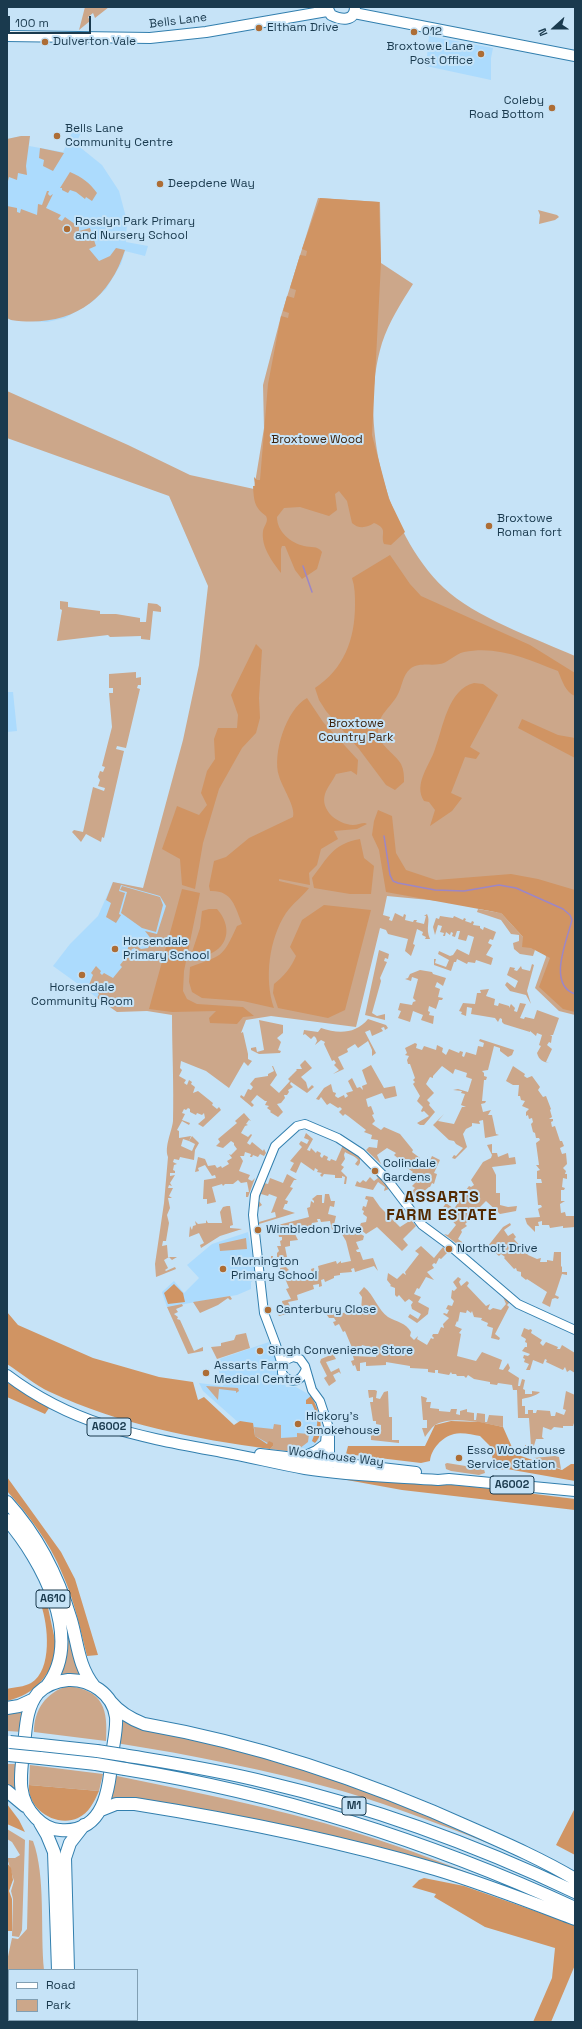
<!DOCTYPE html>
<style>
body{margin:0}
#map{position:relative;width:582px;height:2029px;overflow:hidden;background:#c6e3f7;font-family:"Space Grotesk",sans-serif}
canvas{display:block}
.frame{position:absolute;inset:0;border:8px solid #1a3a4e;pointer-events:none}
.legend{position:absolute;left:8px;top:1969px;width:130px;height:52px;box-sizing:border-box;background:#c6e3f7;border:1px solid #819fb3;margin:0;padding:5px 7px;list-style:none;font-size:12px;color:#1a3a4e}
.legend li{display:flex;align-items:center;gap:8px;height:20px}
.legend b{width:20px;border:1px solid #819fb3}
.north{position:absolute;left:534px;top:8px;width:40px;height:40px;-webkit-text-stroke:3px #c6e3f7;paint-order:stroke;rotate:249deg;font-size:11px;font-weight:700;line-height:16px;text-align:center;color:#1a3a4e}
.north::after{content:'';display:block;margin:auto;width:14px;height:18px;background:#1a3a4e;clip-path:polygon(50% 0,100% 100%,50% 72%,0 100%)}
.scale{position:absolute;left:8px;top:16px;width:83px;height:18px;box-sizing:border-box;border:2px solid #1a3a4e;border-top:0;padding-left:5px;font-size:12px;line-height:14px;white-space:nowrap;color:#1a3a4e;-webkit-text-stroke:3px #c6e3f7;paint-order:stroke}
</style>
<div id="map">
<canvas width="582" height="2029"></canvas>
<div class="frame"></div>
<ul class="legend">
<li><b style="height:5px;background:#fff"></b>Road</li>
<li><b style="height:11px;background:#cca78a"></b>Park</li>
</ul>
<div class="north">N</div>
<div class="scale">100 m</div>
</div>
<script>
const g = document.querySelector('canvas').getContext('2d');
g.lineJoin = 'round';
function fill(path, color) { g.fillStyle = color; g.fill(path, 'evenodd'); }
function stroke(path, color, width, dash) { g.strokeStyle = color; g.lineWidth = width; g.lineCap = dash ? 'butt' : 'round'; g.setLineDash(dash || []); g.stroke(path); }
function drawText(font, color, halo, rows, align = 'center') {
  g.font = font + ' "Space Grotesk",sans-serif'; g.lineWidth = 4; g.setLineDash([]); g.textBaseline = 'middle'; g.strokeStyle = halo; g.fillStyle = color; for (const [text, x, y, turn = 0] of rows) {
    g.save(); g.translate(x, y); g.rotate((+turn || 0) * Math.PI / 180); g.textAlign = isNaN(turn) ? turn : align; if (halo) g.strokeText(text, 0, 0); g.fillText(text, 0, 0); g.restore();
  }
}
fill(new Path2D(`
 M 429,36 L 493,48 L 491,58 L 491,80 L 426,66 Z
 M 76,124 L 83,128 L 76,144 L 102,165 L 119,191 L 127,221 L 126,242 L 148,246 L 145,256 L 125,251 L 121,264 L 106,289 L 92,302 L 65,318 L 47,322 L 11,320 L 7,318 L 7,139 L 21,136 L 30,136 L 29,146 L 63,152 Z
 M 7,692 L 13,692 L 17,731 L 7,732 Z
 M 113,882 L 177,896 L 117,1012 L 53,966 L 70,944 L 98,916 Z
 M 248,1232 L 255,1270 L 253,1272 L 254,1280 L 251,1282 L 251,1289 L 237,1295 L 167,1307 L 162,1292 L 174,1281 L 184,1293 L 199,1278 L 187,1265 L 212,1244 Z
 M 269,1342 L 279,1364 L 286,1387 L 296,1387 L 303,1391 L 311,1396 L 317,1406 L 320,1421 L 320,1433 L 318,1441 L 310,1447 L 299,1453 L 267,1448 L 203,1391 L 199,1383 L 223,1386 L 216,1360 Z`), '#acdbfd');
fill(new Path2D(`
 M 85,7 L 109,7 L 95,18 L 93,13 L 88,17 L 90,21 L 79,30 Z
 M 21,136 L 30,136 L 26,166 L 27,175 L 18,173 L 17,180 L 9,177 L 7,185 L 7,139 Z
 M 40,148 L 64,153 L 53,171 L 43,166 L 44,160 L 39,158 Z
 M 70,172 C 82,177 90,183 97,193 L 92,201 L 86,197 L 85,199 L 76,192 L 70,190 L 68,193 L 62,190 L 62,188 L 60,188 Z
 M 47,191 L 49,191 L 48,194 L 50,196 L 53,194 L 46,208 L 61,215 L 58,219 L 62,221 L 65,217 L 79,227 L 79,231 L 90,228 L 96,246 L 89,249 L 99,261 L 110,256 L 116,248 L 125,250 C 108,304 67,328 11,320 L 7,318 L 7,206 L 17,208 L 17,212 L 20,213 L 21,209 L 37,215 L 38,204 L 42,205 Z
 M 318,198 L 380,202 L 381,263 L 413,284 C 401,303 389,322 382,343 C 358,421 385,531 444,588 C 474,617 537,639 575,656 L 575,1015 L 559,1011 L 535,988 L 546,957 L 540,923 L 461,903 L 387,896 L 383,915 L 390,917 L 389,920 L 392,921 L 395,913 L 403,917 L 404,914 L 406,915 L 405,920 L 413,922 L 414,920 L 417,920 L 416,922 L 424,924 L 426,916 L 424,916 L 427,914 C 431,921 425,928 430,939 L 425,939 L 426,937 L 422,935 L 423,932 L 417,929 L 413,944 L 415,945 L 411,956 L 405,951 L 408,939 L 388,934 L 386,930 L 380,928 L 356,1027 L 271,1016 L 246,1020 L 241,1033 L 243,1032 L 248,1054 L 248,1059 L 252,1061 L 248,1066 L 244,1062 L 229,1088 L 206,1071 L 181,1061 L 180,1068 L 182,1070 L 179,1076 L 186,1080 L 184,1083 L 187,1085 L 189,1080 L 192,1082 L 191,1084 L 195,1087 L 193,1093 L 198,1091 L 213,1103 L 212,1105 L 217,1109 L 219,1107 L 221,1110 L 203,1127 L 198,1124 L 205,1118 L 204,1113 L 202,1115 L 197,1113 L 196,1115 L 190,1112 L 190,1109 L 188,1108 L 186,1110 L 184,1109 L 182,1113 L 185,1114 L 182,1120 L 190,1123 L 189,1125 L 182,1121 L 177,1130 L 179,1131 L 179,1138 L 191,1136 L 189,1141 L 183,1139 L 181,1146 L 192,1151 L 195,1144 L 189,1141 L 192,1136 L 199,1143 L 195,1150 L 194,1160 L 180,1157 L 179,1160 L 174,1159 L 173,1162 L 177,1164 L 174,1165 L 173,1170 L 175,1171 L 175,1173 L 170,1173 L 170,1176 L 175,1175 L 170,1183 L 172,1186 L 169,1185 L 168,1188 L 173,1188 L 169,1196 L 172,1198 L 168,1198 L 170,1208 L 167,1215 L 169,1223 L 166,1241 L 163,1241 L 162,1246 L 167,1245 L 168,1257 L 177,1257 L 172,1260 L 169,1257 L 164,1260 L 168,1268 L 165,1270 L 166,1271 L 175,1267 L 176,1269 L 156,1277 L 155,1264 L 164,1203 L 168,1157 C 164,1147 172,1131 173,1121 C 174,1085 172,1050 172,1015 L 147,1011 L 117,1012 L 97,998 L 99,994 L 89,985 L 93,975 L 91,973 L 96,966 L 101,971 L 100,973 L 102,975 L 104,973 L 113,978 L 122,967 L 120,965 L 127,956 L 127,953 L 131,955 L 136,951 L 135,948 L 132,949 L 131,951 L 127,952 L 129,944 L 133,943 L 141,949 L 148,948 L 152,940 L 145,931 L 157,934 L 166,906 L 160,896 L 121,885 L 119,891 L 125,893 L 119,914 L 121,915 L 116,923 L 106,917 L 111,903 L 106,900 L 113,882 L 143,888 L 183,740 L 199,665 L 208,586 L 169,496 L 7,438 L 7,391 L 128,445 L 190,475 L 254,489 L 264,428 L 263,385 L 281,316 Z
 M 538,210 L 557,215 L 559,217 L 555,220 L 539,224 L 540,215 Z
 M 60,601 L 68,602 L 68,607 L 100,611 L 100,614 L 116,614 L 140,618 L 140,622 L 146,622 L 148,603 L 157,604 L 161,607 L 161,612 L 153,611 L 150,640 L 141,639 L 141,636 L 110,637 L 108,635 L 57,641 L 62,610 L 60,609 Z
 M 136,672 L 136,678 L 141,677 L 141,685 L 138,685 L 137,688 L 140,689 L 126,748 L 117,746 L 116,749 L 124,751 L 104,838 L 102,837 L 101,842 L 86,834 L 81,842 L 72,832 L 74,830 L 83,832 L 93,787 L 104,791 L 105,788 L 98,786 L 100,780 L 98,777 L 100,771 L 103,772 L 105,767 L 102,766 L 112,727 L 109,693 L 113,693 L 113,688 L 109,688 L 109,674 Z
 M 122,886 L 160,897 L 163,905 L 156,932 L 142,928 L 121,913 L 127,892 L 120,890 Z
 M 478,909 L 501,913 L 535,950 L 533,956 L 520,954 L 514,949 L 513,943 L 519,941 L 519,935 L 511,934 L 501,920 L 477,912 Z
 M 440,916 L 453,918 L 454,916 L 463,920 L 464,918 L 466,919 L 465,921 L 471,923 L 472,921 L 474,922 L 473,925 L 480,926 L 480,928 L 483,930 L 484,927 L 496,932 L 493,940 L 490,939 L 488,943 L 492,945 L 486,955 L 493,958 L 491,965 L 476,960 L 475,963 L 468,962 L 467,964 L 457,959 L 456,962 L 454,962 L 451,971 L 434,965 L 434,959 L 436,959 L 435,963 L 446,967 L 449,960 L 438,954 L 439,951 L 450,956 L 453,955 L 457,949 L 469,955 L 474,937 L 468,935 L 466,941 L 458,939 L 460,931 L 457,931 L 455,937 L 452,936 L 453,933 L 451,932 L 450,935 L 446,932 L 445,936 L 443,936 L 444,933 L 440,932 L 442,926 L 438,925 L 435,935 L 433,927 L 436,918 L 439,919 Z
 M 379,950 L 389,954 L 388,959 L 385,958 L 384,961 L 387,962 L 380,978 L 381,981 L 372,1013 L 377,1016 L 385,1014 L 385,1020 L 365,1015 Z
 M 532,964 L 534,965 L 527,991 L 531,1004 L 526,995 L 510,991 L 505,985 L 507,982 L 515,988 L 518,981 L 507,975 L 510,967 L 515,968 L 514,970 L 517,971 L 521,966 L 522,969 L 530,971 Z
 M 420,970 L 432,972 L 433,974 L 446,978 L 443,986 L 437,982 L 435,987 L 440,989 L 438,997 L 443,998 L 442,1000 L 439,1000 L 436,1009 L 429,1006 L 428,1011 L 430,1012 L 429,1015 L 434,1016 L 433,1024 L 421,1020 L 423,1015 L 413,1011 L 410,1022 L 398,1018 L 401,1011 L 398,1010 L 400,1003 L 412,1005 L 413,1002 L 416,1001 L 413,998 L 418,979 L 412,977 L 411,981 L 405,979 L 408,978 L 410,974 Z
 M 489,989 L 486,996 L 495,999 L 494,1005 L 498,1006 L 499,1003 L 509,1006 L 509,1008 L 511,1004 L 515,1008 L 514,1011 L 517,1012 L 520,1003 L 526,1004 L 520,1018 L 524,1019 L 525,1017 L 534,1019 L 537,1010 L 559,1018 L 553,1035 L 550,1035 L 552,1036 L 551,1043 L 549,1042 L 547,1045 L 552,1049 L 546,1062 L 549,1063 C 543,1062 539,1060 537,1053 L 541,1046 L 539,1045 L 542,1035 L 537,1033 L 536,1036 L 530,1031 L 530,1032 L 504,1024 L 502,1022 L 502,1019 L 500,1018 L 498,1022 L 495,1018 L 471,1014 L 472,1008 L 467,1007 L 466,1016 L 461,1014 L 462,1012 L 459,1011 L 463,1003 L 475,1004 L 477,993 L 481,993 L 480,990 Z
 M 368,1019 L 386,1025 L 388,1028 L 385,1030 L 384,1027 L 381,1028 L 383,1031 L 372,1036 L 370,1030 L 365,1032 L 376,1053 L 372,1056 L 372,1050 L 368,1041 L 358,1048 L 355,1044 L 347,1049 L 348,1052 L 338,1057 L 344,1069 L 333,1074 L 339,1070 L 334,1065 L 336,1063 L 334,1060 L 332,1061 L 324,1044 L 325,1042 L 321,1040 L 315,1045 L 317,1041 L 316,1038 L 314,1036 L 311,1039 L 305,1034 L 303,1035 L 304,1030 L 318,1032 L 321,1028 C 338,1034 356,1034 368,1019 Z
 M 259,1020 L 283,1025 L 283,1033 L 277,1038 L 281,1042 L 278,1050 L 281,1051 L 280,1053 L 259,1054 L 251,1050 L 251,1048 L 256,1047 L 257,1052 L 264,1050 Z
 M 480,1039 L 514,1050 L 512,1055 L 508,1057 L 500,1051 L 500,1048 L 494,1046 L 488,1070 L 482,1071 L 484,1073 L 484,1076 L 487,1077 L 486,1080 L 484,1080 L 482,1101 L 486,1101 L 485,1103 L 481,1104 L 483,1112 L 491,1110 L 488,1115 L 492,1115 L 496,1134 L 499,1135 L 485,1138 L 483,1120 L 479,1121 L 480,1124 L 472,1123 L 472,1126 L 466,1129 L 463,1134 L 467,1147 L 455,1159 L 452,1158 L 454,1155 L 456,1156 L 463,1148 L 456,1144 L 454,1141 L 449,1140 L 433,1125 L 444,1114 L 438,1121 L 454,1124 L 462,1107 L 466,1107 L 461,1105 L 465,1094 L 461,1093 L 462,1091 L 453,1090 L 458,1089 L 468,1092 L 472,1079 L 466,1077 L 467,1073 L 455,1069 L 453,1074 L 442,1066 L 433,1076 L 433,1078 L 430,1077 L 426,1084 L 434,1093 L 427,1100 L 430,1103 L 429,1105 L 435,1112 L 424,1125 L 420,1125 L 417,1123 L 429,1116 L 424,1111 L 422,1112 L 421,1111 L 423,1107 L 417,1101 L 420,1096 L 413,1084 L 415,1082 L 413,1080 L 415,1078 L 410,1064 L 408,1064 L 407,1060 L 409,1056 L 405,1055 L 407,1053 L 405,1048 L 415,1043 L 417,1044 L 416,1048 L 422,1050 L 424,1046 L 436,1050 L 437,1045 L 443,1048 L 442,1052 L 446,1055 L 449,1049 L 459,1053 L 460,1051 L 463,1052 L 462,1056 L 464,1057 L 466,1052 L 476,1055 L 478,1046 L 483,1047 L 484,1043 L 479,1041 Z
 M 305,1060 L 312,1068 L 301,1077 L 306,1082 L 308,1089 L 312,1085 L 314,1087 L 307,1093 L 291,1082 L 290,1084 L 293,1087 L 288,1090 L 289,1092 L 287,1095 L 284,1095 L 285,1098 L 281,1103 L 277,1104 L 283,1112 L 278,1117 L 270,1112 L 271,1111 L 267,1108 L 269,1106 L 265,1105 L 267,1101 L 265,1101 L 257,1095 L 251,1102 L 254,1105 L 252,1107 L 240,1097 L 241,1095 L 244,1097 L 248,1089 L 251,1090 L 253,1087 L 250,1084 L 255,1078 L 268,1076 L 268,1074 L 274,1071 L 272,1066 L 273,1066 L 277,1075 L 270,1085 L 279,1093 L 290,1081 L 288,1079 L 297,1070 L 296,1069 L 302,1069 L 300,1065 Z
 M 371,1065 L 384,1088 L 395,1086 L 397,1096 L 385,1099 L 382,1093 L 366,1099 L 368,1107 L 371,1106 L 374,1114 L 372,1115 L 375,1121 L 372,1124 L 381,1130 L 384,1127 L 400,1134 L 413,1150 L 412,1152 L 420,1158 L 419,1161 L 428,1165 L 432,1156 L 440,1160 L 434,1173 L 437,1174 L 434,1184 L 432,1183 L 430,1187 L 429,1187 L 423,1192 L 425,1194 L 415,1202 L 408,1196 L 415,1188 L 412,1186 L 416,1182 L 410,1175 L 413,1172 L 403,1165 L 405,1160 L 401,1159 L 400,1160 L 394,1155 L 396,1153 L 387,1148 L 377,1155 L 381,1164 L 366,1150 L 369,1147 L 377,1148 L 378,1140 L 371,1139 L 372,1135 L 364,1132 L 366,1130 L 348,1116 L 345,1114 L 343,1116 L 339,1112 L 342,1109 L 340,1107 L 338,1108 L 330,1103 L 327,1105 L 321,1097 L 319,1100 L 316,1099 L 324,1088 L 331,1084 L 333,1092 L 336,1093 L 335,1096 L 338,1098 L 344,1095 L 345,1098 L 348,1096 L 346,1093 L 353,1091 L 348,1081 L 352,1078 L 357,1088 L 360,1087 L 363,1090 L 362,1086 L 367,1084 L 362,1070 Z
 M 513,1066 L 525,1074 L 524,1076 L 527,1078 L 532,1076 L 540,1087 L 538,1090 L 543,1097 L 546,1096 L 551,1109 L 550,1110 L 552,1117 L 549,1119 L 553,1119 L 553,1121 L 551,1122 L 552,1127 L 555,1126 L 560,1141 L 562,1141 L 564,1146 L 560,1148 L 562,1154 L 566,1153 L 567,1164 L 563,1168 L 566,1171 L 565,1174 L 567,1174 L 567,1179 L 563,1178 L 562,1187 L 565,1188 L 564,1190 L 561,1190 L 561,1201 L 565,1201 L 560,1204 L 561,1213 L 565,1212 L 566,1216 L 575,1216 L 575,1228 L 575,1227 L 563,1228 L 563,1226 L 550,1228 L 549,1225 L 542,1225 L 542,1221 L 538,1222 L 539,1226 L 535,1226 L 535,1232 L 527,1224 L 525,1218 L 540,1217 L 538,1209 L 542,1207 L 541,1205 L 538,1205 L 536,1183 L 542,1183 L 541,1179 L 537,1179 L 537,1171 L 540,1170 L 536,1165 L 539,1165 L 536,1143 L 540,1140 L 539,1138 L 536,1138 L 535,1133 L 533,1132 L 531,1124 L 533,1122 L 532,1118 L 529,1119 L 528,1115 L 526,1116 L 526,1112 L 529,1109 L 522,1106 L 525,1101 L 521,1100 L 520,1096 L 518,1096 L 519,1085 L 513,1085 L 506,1081 Z
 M 244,1113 L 251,1121 L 249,1120 L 246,1124 L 248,1125 L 245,1126 L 241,1133 L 248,1137 L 251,1134 L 252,1135 L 247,1143 L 250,1145 L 252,1142 L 263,1151 L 264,1149 L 266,1153 L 264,1156 L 260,1154 L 258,1157 L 253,1155 L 252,1157 L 250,1157 L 251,1154 L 245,1152 L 244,1156 L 240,1156 L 243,1161 L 239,1171 L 250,1175 L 248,1179 L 252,1181 L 255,1178 L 248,1197 L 246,1197 L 246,1192 L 249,1192 L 247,1182 L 241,1183 L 238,1180 L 233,1184 L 225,1184 L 223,1186 L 222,1184 L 212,1187 L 216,1202 L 207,1204 L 207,1199 L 203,1199 L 204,1180 L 216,1178 L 215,1175 L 212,1176 L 205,1165 L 198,1168 L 199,1171 L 195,1172 L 198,1157 L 205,1159 L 208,1166 L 215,1165 L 217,1168 L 221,1166 L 222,1168 L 229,1164 L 227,1161 L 232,1158 L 229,1154 L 231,1155 L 237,1149 L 234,1145 L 234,1143 L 231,1141 L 223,1148 L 216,1146 L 220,1142 L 218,1139 L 237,1123 L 235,1121 Z
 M 306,1133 L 313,1139 L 307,1150 L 310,1151 L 311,1148 L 316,1153 L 317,1151 L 321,1153 L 320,1156 L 322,1158 L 324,1155 L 328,1157 L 327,1160 L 330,1161 L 331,1159 L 336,1161 L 343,1145 L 360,1158 L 360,1163 L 358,1166 L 355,1164 L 358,1160 C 354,1155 349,1155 345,1152 L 344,1155 L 345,1159 L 341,1165 L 344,1167 L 341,1171 L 347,1177 L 346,1184 L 344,1184 L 345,1177 L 342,1176 L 342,1178 L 335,1178 L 335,1175 L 324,1174 L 322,1177 L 320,1175 L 322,1173 L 317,1172 L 318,1170 L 315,1168 L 314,1171 L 301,1162 L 296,1173 L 290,1170 L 294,1163 L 290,1161 L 302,1147 L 299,1144 L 301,1141 L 307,1144 L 309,1140 L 304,1138 Z
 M 492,1144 L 492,1153 L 497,1153 L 498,1157 L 508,1153 L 509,1158 L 515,1157 L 516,1164 L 492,1167 L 496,1175 L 496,1193 L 500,1193 L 500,1205 L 508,1207 L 517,1206 L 516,1211 L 500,1214 L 486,1201 L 479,1208 L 476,1208 L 478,1214 L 476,1216 L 474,1215 L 469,1222 L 468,1221 L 465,1224 L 467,1226 L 461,1230 L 462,1232 L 458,1239 L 469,1247 L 465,1250 L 444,1234 L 448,1235 L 456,1225 L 442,1209 L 446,1203 L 454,1209 L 465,1192 L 469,1194 L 470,1192 L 466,1190 L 469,1186 L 471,1187 L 474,1185 L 471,1180 L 483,1162 L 491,1158 L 492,1155 L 487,1145 Z
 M 377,1173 L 389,1189 L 384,1191 L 385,1187 L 378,1182 L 373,1190 L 355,1186 L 357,1181 L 360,1183 L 363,1180 L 366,1182 L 370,1177 L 374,1181 L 378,1178 L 375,1174 Z
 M 287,1174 L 297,1180 L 294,1180 L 290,1187 L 293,1188 L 285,1200 L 288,1201 L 287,1204 L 285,1204 L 283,1209 L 295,1213 L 259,1224 L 259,1222 L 276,1217 L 275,1212 L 271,1213 L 277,1197 L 269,1194 L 268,1196 L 261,1194 L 259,1201 L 262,1205 L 256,1209 L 259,1193 L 264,1183 L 268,1184 L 270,1178 L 283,1183 Z
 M 325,1194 L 329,1194 L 331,1201 L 335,1201 L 334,1207 L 330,1206 L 328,1214 L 336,1216 L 333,1229 L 332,1230 L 330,1221 L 321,1222 L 320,1219 L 317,1219 L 318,1222 L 312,1223 L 312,1229 L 305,1230 L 305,1233 L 295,1234 L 298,1240 L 290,1241 L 290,1246 L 285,1247 L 287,1257 L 271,1261 L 271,1256 L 273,1256 L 273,1258 L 277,1257 L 277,1253 L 279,1251 L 277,1246 L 281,1246 L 280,1241 L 282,1240 L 282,1237 L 279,1237 L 278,1231 L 281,1231 L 282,1227 L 278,1225 L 309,1217 L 307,1208 L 310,1207 L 311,1201 L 314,1203 L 314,1201 L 312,1199 L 317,1195 L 322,1195 L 322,1203 L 324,1203 Z
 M 366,1196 L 373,1197 L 380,1207 L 400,1227 L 411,1220 L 416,1226 L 403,1239 L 408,1245 L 402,1251 L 377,1227 L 366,1234 L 359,1228 L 361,1223 L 366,1222 L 367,1217 L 363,1214 L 364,1211 L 362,1210 L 363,1206 L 366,1207 L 368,1200 L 365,1199 Z
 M 227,1206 L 230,1206 L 233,1225 L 230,1226 L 230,1228 L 242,1229 L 220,1236 L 201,1248 L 200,1245 L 204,1243 L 199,1233 L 189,1237 L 190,1226 L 192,1230 L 193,1226 L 196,1225 L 195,1221 L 198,1224 L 206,1223 L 206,1220 L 208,1223 L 222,1223 L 220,1212 L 223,1207 Z
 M 510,1223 L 511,1225 L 504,1230 L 508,1236 L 513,1233 L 516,1237 L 514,1239 L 528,1255 L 537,1259 L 541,1258 L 540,1262 L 547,1262 L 547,1260 L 553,1261 L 554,1252 L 561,1252 L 561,1266 L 562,1267 L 562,1272 L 567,1272 L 567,1275 L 562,1274 L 555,1295 L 559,1297 L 558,1299 L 555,1298 L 552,1299 L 550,1307 L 542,1303 L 547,1292 L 527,1279 L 526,1280 L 521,1276 L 521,1272 L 517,1271 L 516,1268 L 514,1269 L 504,1258 L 505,1257 L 501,1254 L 499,1256 L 488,1246 L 503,1227 Z
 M 345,1228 L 354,1235 L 357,1232 L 364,1236 L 363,1240 L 356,1242 L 359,1249 L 356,1250 L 357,1252 L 360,1252 L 363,1260 L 373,1258 L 378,1271 L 374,1266 L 355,1272 L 354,1268 L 351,1269 L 352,1272 L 340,1273 L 340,1275 L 334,1276 L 334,1278 L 325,1282 L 324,1279 L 321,1280 L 322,1286 L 319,1287 L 319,1284 L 313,1285 L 314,1289 L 297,1295 L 298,1300 L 288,1302 L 292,1310 L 290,1313 L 279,1316 L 277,1313 L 284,1311 L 282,1301 L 291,1299 L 286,1289 L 289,1288 L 284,1276 L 282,1276 L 280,1268 L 286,1267 L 289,1270 L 287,1271 L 288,1276 L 295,1274 L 296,1278 L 299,1277 L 300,1280 L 304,1278 L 303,1275 L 312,1273 L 311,1269 L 314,1268 L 315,1272 L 319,1271 L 318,1266 L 336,1261 L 337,1264 L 341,1261 L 341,1263 L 351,1261 L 346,1241 L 340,1231 Z
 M 246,1238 L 247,1249 L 220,1251 L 219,1244 Z
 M 421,1246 L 434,1258 L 443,1247 L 448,1252 L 441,1259 L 439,1258 L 436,1264 L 434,1263 L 432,1265 L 434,1268 L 427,1272 L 434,1280 L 426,1277 L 419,1289 L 417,1288 L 414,1294 L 421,1297 L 418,1302 L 429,1308 L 428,1314 L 417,1323 L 408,1317 L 410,1314 L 418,1319 L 421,1314 L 412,1309 L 411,1305 L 413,1302 L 409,1299 L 405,1302 L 399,1295 L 397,1297 L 395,1295 L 395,1288 L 390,1286 L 391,1285 L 387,1280 L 388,1273 L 397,1279 L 403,1273 L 406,1275 L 405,1272 L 419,1254 L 415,1251 Z
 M 458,1277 L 461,1279 L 459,1282 L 461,1286 L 467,1281 L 469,1283 L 467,1286 L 486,1306 L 490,1304 L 488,1309 L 490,1310 L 493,1308 L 501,1310 L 506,1304 L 503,1297 L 510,1302 L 507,1305 L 509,1307 L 495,1334 L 500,1338 L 499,1340 L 491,1338 L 493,1328 L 487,1326 L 488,1323 L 481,1320 L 482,1318 L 474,1317 L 472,1311 L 471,1313 L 467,1310 L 466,1313 L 460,1312 L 458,1322 L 457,1321 L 455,1326 L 462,1329 L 459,1333 L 461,1334 L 457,1356 L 476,1361 L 482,1352 L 502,1360 L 499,1369 L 503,1370 L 508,1363 L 510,1368 L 508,1371 L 519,1378 L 518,1386 L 520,1386 L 522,1379 L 525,1380 L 523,1389 L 525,1390 L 525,1394 L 532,1394 L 532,1391 L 540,1392 C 536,1396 526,1398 522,1399 L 522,1406 L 525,1406 L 525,1414 L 528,1414 L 528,1410 L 533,1410 L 533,1413 L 536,1413 L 537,1410 L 550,1411 L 551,1416 L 555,1416 L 556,1412 L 564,1415 L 566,1410 L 563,1409 L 566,1391 L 575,1395 L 575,1420 L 573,1426 L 563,1426 L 563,1428 L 554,1427 L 551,1430 L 543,1427 L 542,1437 L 544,1439 L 536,1439 L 533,1449 L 525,1449 L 525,1445 L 531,1446 L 529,1418 L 518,1418 L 517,1390 L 513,1390 L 512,1385 L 498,1383 L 497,1385 L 490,1384 L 490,1382 L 474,1379 L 468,1375 L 466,1378 L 464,1376 L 457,1376 L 456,1374 L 452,1374 L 451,1372 L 449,1375 L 438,1373 L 438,1370 L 435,1370 L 435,1373 L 428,1372 L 428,1369 L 410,1368 L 410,1366 L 386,1362 L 386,1365 L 366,1366 L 366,1362 L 360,1363 L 360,1371 L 357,1371 L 355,1365 L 353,1366 L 351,1361 L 354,1360 L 353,1356 L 376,1357 L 377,1349 L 362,1345 L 359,1352 L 348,1355 L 346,1353 L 353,1350 L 345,1331 L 343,1332 L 339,1324 L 335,1326 L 333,1322 L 336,1321 L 334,1318 L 329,1318 L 323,1309 L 331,1308 L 332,1315 L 337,1313 L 338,1315 L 348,1311 L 349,1314 L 361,1310 L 362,1297 L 359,1293 L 364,1287 C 374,1295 378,1310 388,1317 C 397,1322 406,1323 411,1332 L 410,1336 L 414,1340 L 418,1336 L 417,1339 L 427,1345 L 431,1338 L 433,1339 L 434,1338 L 432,1336 L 433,1334 L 438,1334 L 441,1327 L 444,1328 L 443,1324 L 449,1318 L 443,1314 L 444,1313 L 447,1314 L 449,1310 L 446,1309 L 448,1305 L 452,1306 L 454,1301 L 451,1298 L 452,1290 L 454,1291 L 457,1288 L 453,1282 Z
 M 230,1296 L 232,1299 L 230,1300 L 228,1298 L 218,1305 L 200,1313 L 193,1302 Z
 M 182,1304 L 183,1306 L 176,1309 L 178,1312 L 174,1314 L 178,1317 L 177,1319 L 180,1320 L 194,1351 L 203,1347 L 203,1351 L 188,1354 L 167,1307 Z
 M 524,1328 L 529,1330 L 530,1329 L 532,1330 L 531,1333 L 542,1340 L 540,1343 L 543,1346 L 546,1342 L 558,1347 L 557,1349 L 560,1349 L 562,1345 L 575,1353 L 575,1373 L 570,1370 L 567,1372 L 565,1367 L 563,1370 L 546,1362 L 547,1360 L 545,1359 L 543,1364 L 533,1360 L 530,1370 L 526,1370 L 529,1364 L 524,1362 L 525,1359 L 523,1358 L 524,1355 L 528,1356 L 530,1354 L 522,1351 L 525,1347 L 527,1347 L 527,1343 L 525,1342 L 526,1339 L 521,1336 Z
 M 246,1333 L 250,1348 L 217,1359 L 211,1347 L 221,1346 L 221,1343 L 234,1340 L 236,1335 Z
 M 333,1354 L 336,1359 L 326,1362 L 331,1372 L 339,1368 L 341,1374 L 339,1372 L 333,1375 L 336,1381 L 329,1386 L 324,1378 L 327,1376 L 320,1362 L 321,1359 Z
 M 206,1386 L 238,1388 L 239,1391 L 236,1393 L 236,1391 L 219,1389 L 218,1400 Z
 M 368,1390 L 375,1390 L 377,1391 L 376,1398 L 380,1399 L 384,1392 L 388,1391 L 389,1417 L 392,1417 L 392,1440 L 399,1440 L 399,1443 L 371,1440 L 371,1435 L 377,1433 L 378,1429 L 381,1429 L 381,1425 L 376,1424 L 376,1421 L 373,1421 L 370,1402 L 373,1402 L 373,1397 L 369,1398 Z
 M 421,1396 L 427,1398 L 426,1402 L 431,1402 L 430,1408 L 439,1409 L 439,1411 L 450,1412 L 451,1409 L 457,1409 L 456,1414 L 460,1415 L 460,1411 L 467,1409 L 467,1412 L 474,1413 L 474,1420 L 476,1420 L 477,1413 L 485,1414 L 485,1422 L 487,1422 L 489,1415 L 503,1416 L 503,1427 C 485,1423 452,1415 435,1425 C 431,1428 428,1433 425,1437 L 422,1428 L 427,1428 L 427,1420 L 423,1420 Z
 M 274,1424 L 281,1425 L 281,1438 L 297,1437 L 297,1433 L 309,1434 L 308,1442 L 295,1452 L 270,1449 L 273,1446 L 255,1436 L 254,1427 L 273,1429 Z
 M 555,1456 L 559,1457 L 561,1469 L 533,1458 Z
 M 447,1463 L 484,1469 L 485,1473 L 479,1475 L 451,1471 L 446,1469 L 445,1464 Z
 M 7,1508 C 36,1538 56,1577 66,1617 C 71,1637 71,1662 83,1679 L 74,1677 L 58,1679 C 88,1629 38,1551 7,1512 Z
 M 68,1686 C 104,1690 108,1710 106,1741 L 34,1732 C 34,1710 46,1692 68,1686 Z
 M 26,1709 L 23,1732 L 7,1731 L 7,1713 Z
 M 117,1713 L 262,1756 L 393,1800 L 510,1852 C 455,1830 399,1808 342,1791 C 268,1770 192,1755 116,1743 Z
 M 7,1764 L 20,1764 L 18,1792 L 7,1786 Z
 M 30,1765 L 103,1774 L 99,1791 L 29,1785 Z
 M 112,1775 C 193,1792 274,1807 354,1832 C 408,1849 461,1869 513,1891 L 435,1865 L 108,1801 Z
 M 7,1829 L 25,1840 L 22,1930 L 19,1937 L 12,1936 L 13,1899 L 11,1891 L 14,1881 L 7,1858 L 15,1858 L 20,1855 L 12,1842 L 7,1839 Z
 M 29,1840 L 33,1841 C 46,1876 40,1932 44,1970 L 9,1970 L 9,2020 L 49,2020 L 49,2022 L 7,2022 L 7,1961 L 12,1938 L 18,1939 L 27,1929 Z`), '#cca78a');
fill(new Path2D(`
 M 320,198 L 379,202 L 381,263 L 372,435 L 389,499 L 405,532 L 391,545 L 384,544 C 380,534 389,529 374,523 C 367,528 358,529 352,523 L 347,501 L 339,491 L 335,494 L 337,510 L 329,516 L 300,507 L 284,508 L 277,517 C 277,532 291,543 304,546 C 311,548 317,545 322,552 L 317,569 L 302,579 L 295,570 L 285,546 L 282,546 L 281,549 L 281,573 C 272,561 261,547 263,531 C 264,525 269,522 266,516 C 254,507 254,501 253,486 L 255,486 L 254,477 L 257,480 L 260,480 L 268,384 L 281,316 L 288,318 L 289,313 L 283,311 L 287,296 L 294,298 L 296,290 L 290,288 L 300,255 L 306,256 L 307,251 L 302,249 Z
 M 390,555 L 410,584 L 421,596 L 530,645 L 575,673 L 575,696 C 565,692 562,680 558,671 C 528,659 497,645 464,652 C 455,654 446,664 440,664 C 430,666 419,662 410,669 C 402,676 402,688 397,696 C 390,708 378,715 378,730 C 378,746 394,752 401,764 C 404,770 404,776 404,782 L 395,790 L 386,785 L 359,749 L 326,711 L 319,700 L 315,688 C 344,669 355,639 355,605 C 355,596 355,587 352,578 Z
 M 256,644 L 262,650 L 259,698 L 260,718 L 256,733 L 242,748 L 219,789 L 203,843 L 195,889 L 182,885 L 180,859 L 162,849 L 177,806 L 199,815 L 207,805 L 201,793 L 207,771 L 215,759 L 214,739 L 218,728 L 237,728 L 238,715 L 231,695 Z
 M 474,683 L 483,684 L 498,695 L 470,747 L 480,753 L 476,759 L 465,757 L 451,793 L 462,798 L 452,811 L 430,826 L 435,810 L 429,802 L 424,801 C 413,784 430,765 435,749 C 443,728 448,689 474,683 Z
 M 307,698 L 323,722 L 358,760 L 357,775 L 351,771 L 336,774 C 333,781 327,787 325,794 C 320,810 337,824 353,825 C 357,825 361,823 365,823 L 367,824 L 357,829 L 334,831 L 338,839 L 321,849 L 317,865 L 309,873 L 310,885 L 279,879 L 279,881 L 309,888 C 302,897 293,903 286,913 C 269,939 264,979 274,1008 L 243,1001 L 202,998 L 192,992 L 189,982 L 190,967 C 222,955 222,959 237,926 L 242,924 C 235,906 232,890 210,891 L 209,886 L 214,861 L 226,857 L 249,838 L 293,817 C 296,807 282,787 279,776 C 272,755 286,709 307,698 Z
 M 522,719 L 558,735 L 575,738 L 575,758 L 518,728 Z
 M 378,810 L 392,816 L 396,853 L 406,870 L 436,880 L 511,874 L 538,879 L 575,890 L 575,1012 L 563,1009 L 539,987 L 550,958 L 531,948 L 522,947 L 523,937 L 501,913 L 386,892 L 379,850 L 372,835 L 374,821 Z
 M 360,839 L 364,858 L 374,866 L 371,894 L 350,894 L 314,888 L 312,878 C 328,858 332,844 360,839 Z
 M 182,889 L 200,893 L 184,971 L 183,991 L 187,999 L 197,1004 L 243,1007 L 254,1016 L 243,1017 L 237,1024 L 210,1023 L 209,1018 L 216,1011 L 172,1012 L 149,1009 Z
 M 324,905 L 371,910 L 345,1010 L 328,1018 L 278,1008 L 273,993 L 274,984 C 284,976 291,968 296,956 L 290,947 L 302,920 Z
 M 209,909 L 217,909 C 226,919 231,934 221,946 C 215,954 199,958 189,961 L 200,928 L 202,911 Z
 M 174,1284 L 183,1293 L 185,1302 L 168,1304 L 164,1293 Z
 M 7,1312 L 18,1325 L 93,1358 L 159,1377 L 193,1382 L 198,1400 L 204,1397 L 234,1425 L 240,1421 L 253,1423 L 255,1436 L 267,1444 L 269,1441 L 273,1443 L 273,1446 L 270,1449 C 195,1439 118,1424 50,1392 C 35,1385 21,1373 7,1364 Z
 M 7,1382 L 49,1408 L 45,1414 L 7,1397 Z
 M 311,1396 C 318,1408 327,1432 315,1443 L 312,1441 C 318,1426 320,1420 312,1404 L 306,1404 L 306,1400 Z
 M 451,1421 L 480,1422 L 503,1427 L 515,1454 L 562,1470 L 571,1464 L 575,1464 L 575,1481 L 507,1469 L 494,1470 L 491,1447 L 480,1436 C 473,1435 462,1432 454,1434 C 442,1437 431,1449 430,1461 L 421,1463 L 346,1454 L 348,1446 L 425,1446 L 435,1425 Z
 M 286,1469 L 495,1489 L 575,1499 L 575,1510 L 402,1490 Z
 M 7,1477 L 61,1552 L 75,1579 L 98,1655 L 87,1656 C 80,1628 74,1599 62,1573 C 50,1543 28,1514 7,1491 Z
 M 47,1603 L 58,1654 C 44,1680 37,1693 7,1701 L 7,1689 C 15,1687 24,1687 31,1683 C 53,1670 48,1624 41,1605 Z
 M 29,1785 L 99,1791 C 94,1802 89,1813 78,1818 C 56,1828 27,1809 29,1785 Z
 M 7,1804 L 19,1820 L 25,1832 L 7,1824 Z
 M 575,1808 L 575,1855 L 556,1845 Z
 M 7,1863 L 11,1868 L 13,1880 L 9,1891 L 12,1899 L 12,1931 L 7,1931 Z
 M 424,1878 L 464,1886 L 575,1925 L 575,1965 L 551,2022 L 533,2022 L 552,1978 L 555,1948 L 485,1927 L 434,1897 L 436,1894 L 412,1887 L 419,1880 Z`), '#d09463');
stroke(new Path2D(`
 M 303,566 L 312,592
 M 384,836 L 390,875 L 393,881 L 398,883 L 435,890 L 464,891 L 499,885 L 516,888 L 563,909 L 570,915 L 572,920 C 567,940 547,985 575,994`), '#9c86c6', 1.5);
const minor = new Path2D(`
 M 282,1365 L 286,1360 L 293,1357 L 300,1359 L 305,1366 L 312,1390 L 320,1401 L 330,1431 L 330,1463
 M 305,1371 C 300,1383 289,1384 282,1373 L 282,1365 L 276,1345 L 264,1313 L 253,1215 L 255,1195 L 275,1146 L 297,1126 L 305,1124 L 338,1138 L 361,1153 L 387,1179 L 422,1225 L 449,1245 L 518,1304 L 575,1330
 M 299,1458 L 316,1450 L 324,1444
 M 323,1462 L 326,1433`);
const major = new Path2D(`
 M 327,7 L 331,15 C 341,20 355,22 355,7
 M 354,13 L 575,56
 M 7,36 L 150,38 L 206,32 L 327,11
 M 7,1375 C 74,1426 142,1437 222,1452 C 250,1457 277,1464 305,1469 C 349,1476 394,1477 438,1480 L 449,1479 L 575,1491
 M 260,1454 L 416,1472`);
const highway = new Path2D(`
 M 7,1502 C 38,1536 58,1576 71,1620 C 78,1644 78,1666 94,1686
 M 7,1520 C 41,1559 85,1639 46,1687
 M 68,1680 C 90,1679 113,1694 116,1717 C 117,1730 113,1744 112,1756 C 109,1788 105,1834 60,1830 C 51,1830 43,1825 36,1818 C 15,1797 21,1772 24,1745 C 26,1727 26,1708 38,1693 C 46,1685 57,1681 68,1680 Z
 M 111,1702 C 120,1713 131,1719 144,1724 C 258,1744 369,1782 475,1830 C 509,1845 543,1860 575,1879
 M 7,1708 L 19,1706 L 34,1699
 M 41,1745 L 97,1751
 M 123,1755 C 171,1763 218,1770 265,1782 C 372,1807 476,1845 575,1892
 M 40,1758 L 96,1764
 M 125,1769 C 282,1794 431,1842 575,1908
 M 7,1791 L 25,1806
 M 101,1810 L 116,1804 L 135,1804 C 236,1820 336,1840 435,1869 C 482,1883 528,1901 575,1919
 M 40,1823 L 47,1835 L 54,1852 L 58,1970
 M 68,1970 L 65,1858 L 70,1843 L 84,1825
 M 63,2020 L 63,2022
 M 73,2020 L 73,2022`);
stroke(minor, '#327fae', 10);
stroke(major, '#327fae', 12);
stroke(highway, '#327fae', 14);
stroke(minor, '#fff', 8);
stroke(major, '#fff', 10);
stroke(highway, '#fff', 12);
const highwayBridge = new Path2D(`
 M 10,1742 L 41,1745
 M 97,1751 L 123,1755
 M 9,1755 L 40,1758
 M 96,1764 L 125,1769`);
stroke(highwayBridge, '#327fae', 14, []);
stroke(highwayBridge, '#fff', 12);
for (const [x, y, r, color] of [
 [259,28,4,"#ad6d35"],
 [414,32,4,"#ad6d35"],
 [45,42,4,"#ad6d35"],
 [481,54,4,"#ad6d35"],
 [552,108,4,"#ad6d35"],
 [57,136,4,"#ad6d35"],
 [160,184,4,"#ad6d35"],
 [67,229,4,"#ad6d35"],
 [489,526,4,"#ad6d35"],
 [115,949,4,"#ad6d35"],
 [82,975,4,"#ad6d35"],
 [375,1171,4,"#ad6d35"],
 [258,1230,4,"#ad6d35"],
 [449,1249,4,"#ad6d35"],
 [223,1269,4,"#ad6d35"],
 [268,1310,4,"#ad6d35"],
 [260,1351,4,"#ad6d35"],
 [206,1373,4,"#ad6d35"],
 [298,1424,4,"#ad6d35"],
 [459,1458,4,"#ad6d35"]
]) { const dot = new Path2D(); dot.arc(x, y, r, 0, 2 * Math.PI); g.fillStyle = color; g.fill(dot); stroke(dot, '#c6e3f7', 1.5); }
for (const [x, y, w] of [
 [109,1427,44],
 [512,1485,44],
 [53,1599,34],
 [354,1806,24]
]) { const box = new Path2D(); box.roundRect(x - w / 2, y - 9, w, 18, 3); g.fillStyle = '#c6e3f7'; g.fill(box); stroke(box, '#1a3a4e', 1); }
drawText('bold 11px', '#1a3a4e', null, [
 ["A6002",109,1427],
 ["A6002",512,1485],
 ["A610",53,1599],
 ["M1",354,1806]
]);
drawText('12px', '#1a3a4e', '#c6e3f7', [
 ["Bells Lane",178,21,-7],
 ["Woodhouse Way",336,1457,7]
]);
drawText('12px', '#1a3a4e', '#c6e3f7', [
 ["Eltham Drive",267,28],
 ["012",422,32],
 ["Dulverton Vale",53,42],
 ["Broxtowe Lane",473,47,"right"],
 ["Post Office",473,61,"right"],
 ["Coleby",544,101,"right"],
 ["Road Bottom",544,115,"right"],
 ["Bells Lane",65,129],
 ["Community Centre",65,143],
 ["Deepdene Way",168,184],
 ["Rosslyn Park Primary",75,222],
 ["and Nursery School",75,236],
 ["Broxtowe",497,519],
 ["Roman fort",497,533],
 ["Horsendale",123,942],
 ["Primary School",123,956],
 ["Horsendale",82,988,"center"],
 ["Community Room",82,1002,"center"],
 ["Colindale",383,1164],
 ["Gardens",383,1178],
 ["Wimbledon Drive",266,1230],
 ["Northolt Drive",457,1249],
 ["Mornington",231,1262],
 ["Primary School",231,1276],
 ["Canterbury Close",276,1310],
 ["Singh Convenience Store",268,1351],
 ["Assarts Farm",214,1366],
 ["Medical Centre",214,1380],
 ["Hickory's",306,1417],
 ["Smokehouse",306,1431],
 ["Esso Woodhouse",467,1451],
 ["Service Station",467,1465]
], 'left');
drawText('12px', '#3d240f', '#c6e3f7', [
 ["Broxtowe Wood",317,440],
 ["Broxtowe",356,724],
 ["Country Park",356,738]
]);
g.letterSpacing = '1px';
drawText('bold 16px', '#532900', '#c6e3f7', [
 ["ASSARTS",442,1198],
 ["FARM ESTATE",442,1216]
]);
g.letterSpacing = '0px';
</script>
